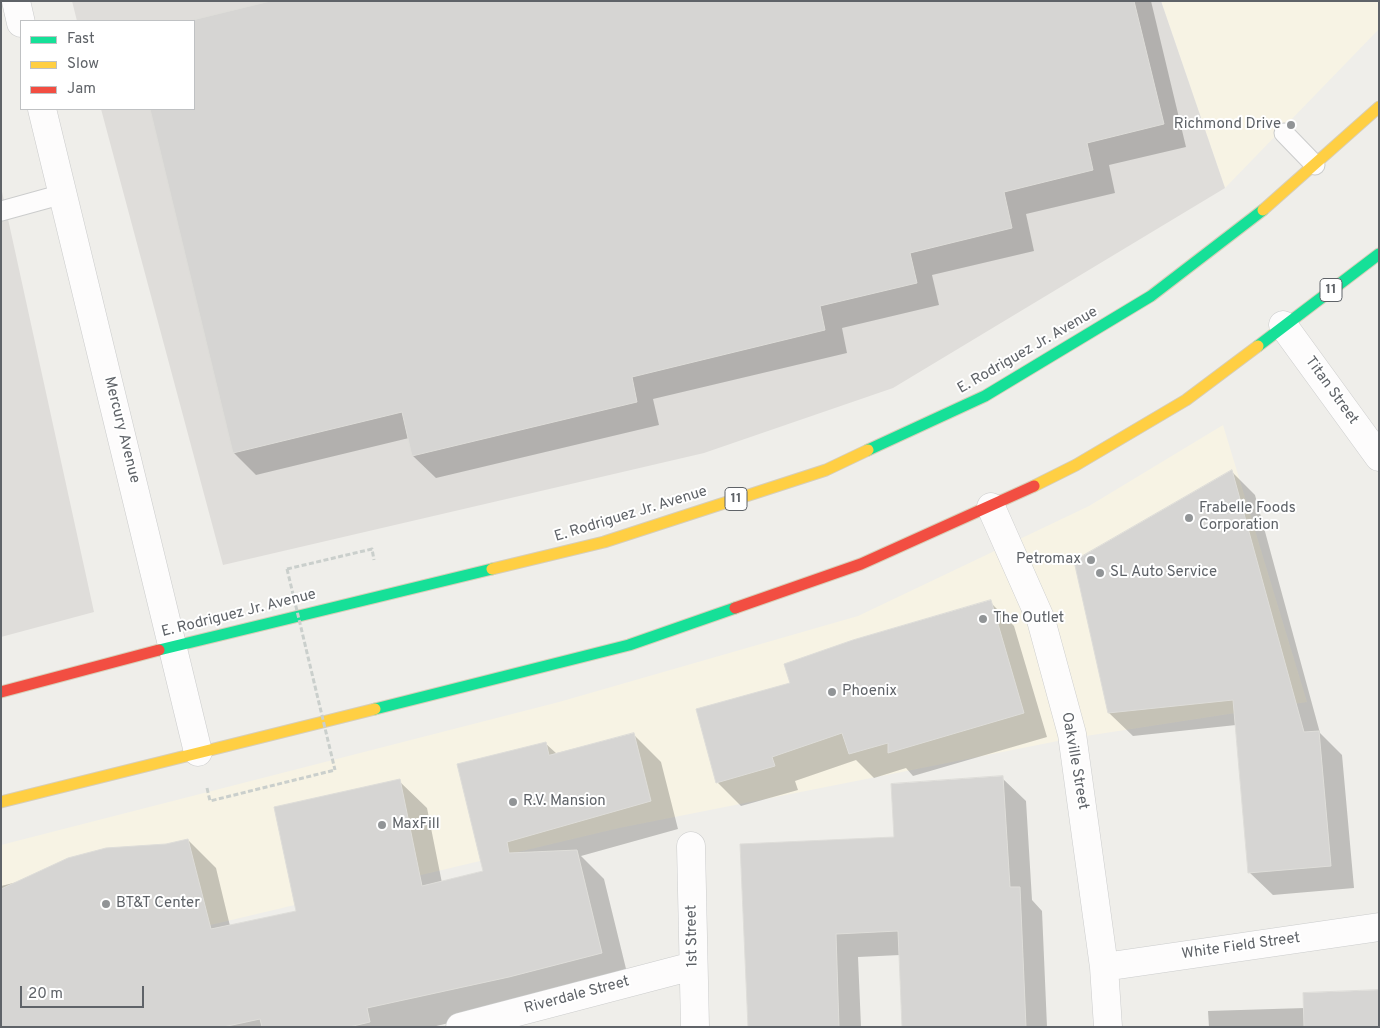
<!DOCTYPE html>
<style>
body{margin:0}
#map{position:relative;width:1380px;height:1028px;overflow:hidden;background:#efeeea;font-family:Overpass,sans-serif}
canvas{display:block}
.frame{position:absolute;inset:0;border:2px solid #5f6368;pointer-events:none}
.legend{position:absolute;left:20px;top:20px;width:175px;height:90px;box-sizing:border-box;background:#fff;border:1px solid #bfc1c3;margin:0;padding:6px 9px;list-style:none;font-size:15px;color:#5f6368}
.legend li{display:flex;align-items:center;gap:10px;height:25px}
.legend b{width:25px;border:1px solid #bfc1c3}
.scale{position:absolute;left:20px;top:986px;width:124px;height:22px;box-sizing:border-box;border:2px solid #5f6368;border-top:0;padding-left:6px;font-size:15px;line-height:18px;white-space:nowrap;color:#5f6368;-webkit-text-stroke:4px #fff;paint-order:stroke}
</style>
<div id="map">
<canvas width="1380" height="1028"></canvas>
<div class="frame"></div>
<ul class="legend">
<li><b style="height:6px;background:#16e098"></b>Fast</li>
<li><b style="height:6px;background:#ffcf43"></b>Slow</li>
<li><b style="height:6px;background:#f24e42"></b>Jam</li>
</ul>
<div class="scale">20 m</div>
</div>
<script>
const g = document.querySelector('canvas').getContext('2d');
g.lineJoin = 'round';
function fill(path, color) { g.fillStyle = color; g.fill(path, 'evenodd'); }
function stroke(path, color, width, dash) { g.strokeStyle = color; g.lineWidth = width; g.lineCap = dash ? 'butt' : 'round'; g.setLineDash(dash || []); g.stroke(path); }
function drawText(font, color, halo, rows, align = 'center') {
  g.font = font + ' Overpass,sans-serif'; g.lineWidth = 4; g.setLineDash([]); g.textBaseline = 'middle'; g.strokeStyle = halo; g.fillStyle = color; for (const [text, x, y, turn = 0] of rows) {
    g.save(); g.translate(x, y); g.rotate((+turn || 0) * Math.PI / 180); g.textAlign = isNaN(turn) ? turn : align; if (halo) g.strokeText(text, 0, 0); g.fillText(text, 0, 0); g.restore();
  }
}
fill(new Path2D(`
 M 1161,1 L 1379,1 L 1379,29 L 1225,188 Z
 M 1223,425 L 1307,702 L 1073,738 L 619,828 L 202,927 L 1,993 L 1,845 L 559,702 L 858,616 L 1089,506 Z`), '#f7f3e4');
fill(new Path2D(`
 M 72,1 L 1161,1 L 1225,188 L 893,388 L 704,453 L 223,565 L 101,109 L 194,109 L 194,21 L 77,21 Z
 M 1,187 L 94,612 L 1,637 Z`), '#dfddda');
fill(new Path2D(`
 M 277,1 L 1151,1 L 1186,147 L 1109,165 L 1115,193 L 1026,214 L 1034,251 L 932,275 L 939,305 L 842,328 L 847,353 L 653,399 L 659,425 L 436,478 L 413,456 L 409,438 L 256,475 L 234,453 L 151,109 L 194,109 L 194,22 Z
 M 1232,472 L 1255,495 L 1320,733 L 1342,755 L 1354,888 L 1273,895 L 1249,872 L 1236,725 L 1133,736 L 1109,713 Z
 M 990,602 L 1014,626 L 1047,737 L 913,776 L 906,768 L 874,778 L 856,760 L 795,781 L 798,790 L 741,806 L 717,782 L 792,684 Z
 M 633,734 L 661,762 L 678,829 L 581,856 L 604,879 L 629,981 L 432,1027 L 1,1027 L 1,886 L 188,840 L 216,868 L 230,926 L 298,912 L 399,781 L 427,808 L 442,883 L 485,872 L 545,743 L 557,754 Z
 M 1002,778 L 1026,801 L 1032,900 L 1042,911 L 1047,1027 L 903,1027 L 900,955 L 858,957 L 861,1027 L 749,1027 L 896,839 Z
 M 1305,1008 L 1379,1027 L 1209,1027 L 1208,1011 Z`), '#0003');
const building = new Path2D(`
 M 271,1 L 1134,1 L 1164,124 L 1087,143 L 1093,170 L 1004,192 L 1012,228 L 910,253 L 917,283 L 820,306 L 825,330 L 632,377 L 637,402 L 412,456 L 402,412 L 233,453 L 150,109 L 194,109 L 194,20 Z
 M 1232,470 L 1304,732 L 1319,731 L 1331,866 L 1248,873 L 1233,700 L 1108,713 L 1074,561 Z
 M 991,600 L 1024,713 L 888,753 L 888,743 L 849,754 L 842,733 L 772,757 L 775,766 L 716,783 L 696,709 L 790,683 L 784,664 L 853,640 Z
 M 634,733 L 651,801 L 507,842 L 509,853 L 577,850 L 602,953 L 509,977 L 367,1008 L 370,1022 L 349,1027 L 262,1027 L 260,1019 L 223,1027 L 1,1027 L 1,889 L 68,858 L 106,848 L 166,844 L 188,839 L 211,929 L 296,911 L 274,807 L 400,779 L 422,886 L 483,871 L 457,764 L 546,742 L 549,755 Z
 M 1003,776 L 1010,887 L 1020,887 L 1026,1027 L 902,1027 L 898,931 L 836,934 L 839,1027 L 748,1027 L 740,844 L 894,837 L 891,784 Z
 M 1379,990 L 1379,1027 L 1304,1027 L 1303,993 Z`);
fill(building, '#d6d5d3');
stroke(building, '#deddd9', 1);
const lane = new Path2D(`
 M 1284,133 L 1315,165
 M 1,211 L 63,194`);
const street = new Path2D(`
 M 16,1 L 21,23
 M 42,109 L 198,752
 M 1283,325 L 1379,457
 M 991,507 L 1041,620 L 1072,734 L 1104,967 L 1108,1027
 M 691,846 L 695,1027
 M 1104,967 L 1379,927
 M 460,1027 L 693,966`);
const fast = new Path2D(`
 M 1258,346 L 1379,254
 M 868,450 L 985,396 L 1151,296 L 1263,210
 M 159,650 L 492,569
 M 375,709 L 629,645 L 735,608`);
const slow = new Path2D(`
 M 1263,210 L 1379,107
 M 1034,486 L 1076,465 L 1186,400 L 1258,346
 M 492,569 L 604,542 L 826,470 L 868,450
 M 1,802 L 375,709`);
const jam = new Path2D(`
 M 735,608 L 861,564 L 1034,486
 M 1,692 L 159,650`);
stroke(lane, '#cbcccc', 21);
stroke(street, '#cbcccc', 29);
stroke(fast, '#d7ceb8', 13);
stroke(slow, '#d7ceb8', 13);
stroke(jam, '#d7ceb8', 13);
stroke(new Path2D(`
 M 287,569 L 372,549 L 374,560
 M 207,788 L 210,801 L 335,770`), '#cacfcc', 3, [5, 2.5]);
stroke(lane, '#fdfcfc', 19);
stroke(street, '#fdfcfc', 28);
stroke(fast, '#16e098', 11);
stroke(slow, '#ffcf43', 11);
stroke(jam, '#f24e42', 11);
stroke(new Path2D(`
 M 287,569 L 335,770`), '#cacfcc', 3, [5, 2.5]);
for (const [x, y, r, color] of [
 [1291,125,5,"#919496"],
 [1189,518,5,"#919496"],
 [1091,560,5,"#919496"],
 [1100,573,5,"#919496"],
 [983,619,5,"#919496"],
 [832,692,5,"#919496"],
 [513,802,5,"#919496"],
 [382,825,5,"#919496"],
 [106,904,5,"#919496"]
]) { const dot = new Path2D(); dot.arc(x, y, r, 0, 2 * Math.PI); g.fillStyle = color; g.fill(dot); stroke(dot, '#fff', 2); }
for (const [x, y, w] of [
 [1331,290,22],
 [736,499,22]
]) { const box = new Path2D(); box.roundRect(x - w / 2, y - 11.5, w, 23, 4); g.fillStyle = '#fff'; g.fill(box); stroke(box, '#5f6368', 1); }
drawText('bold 14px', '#5f6368', null, [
 ["11",1331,290],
 ["11",736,499]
]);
drawText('15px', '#5f6368', '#fff', [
 ["Richmond Drive",1281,125,"right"],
 ["Frabelle Foods",1199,509],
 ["Corporation",1199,526],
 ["Petromax",1081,560,"right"],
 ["SL Auto Service",1110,573],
 ["The Outlet",993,619],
 ["Phoenix",842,692],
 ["R.V. Mansion",523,802],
 ["MaxFill",392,825],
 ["BT&T Center",116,904]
], 'left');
drawText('15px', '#5f6368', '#fff', [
 ["E. Rodriguez Jr. Avenue",1028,351,-30],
 ["Titan Street",1331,391,54],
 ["Mercury Avenue",121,430,76],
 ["E. Rodriguez Jr. Avenue",631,515,-17],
 ["E. Rodriguez Jr. Avenue",239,614,-14],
 ["Oakville Street",1074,761,80],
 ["1st Street",693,936,-91],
 ["White Field Street",1241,947,-8],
 ["Riverdale Street",577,996,-15]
]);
</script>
